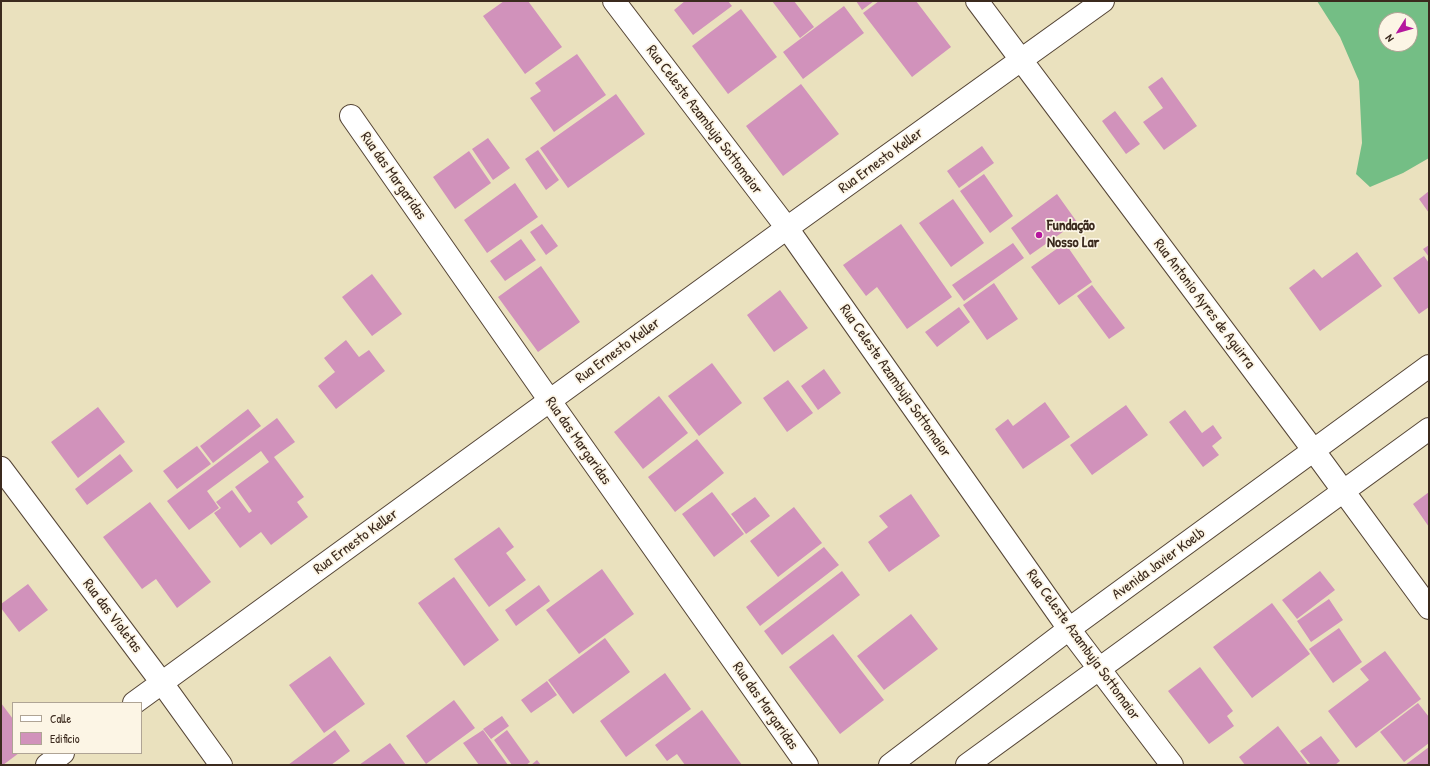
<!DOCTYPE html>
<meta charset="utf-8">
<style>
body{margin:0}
#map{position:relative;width:1430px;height:766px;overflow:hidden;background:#eae1be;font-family:"Patrick Hand",sans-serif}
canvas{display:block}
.frame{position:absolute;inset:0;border:2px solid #3b2a1e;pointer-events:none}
.legend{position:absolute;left:12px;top:702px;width:130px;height:52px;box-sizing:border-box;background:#fcf5e5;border:1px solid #afa495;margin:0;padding:5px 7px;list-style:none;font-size:12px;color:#3b2a1e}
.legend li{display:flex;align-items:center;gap:8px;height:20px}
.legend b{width:20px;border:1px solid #afa495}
.north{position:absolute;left:1378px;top:12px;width:40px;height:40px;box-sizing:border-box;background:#fcf5e5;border:1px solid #afa495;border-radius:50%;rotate:233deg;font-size:11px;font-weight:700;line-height:16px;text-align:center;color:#3b2a1e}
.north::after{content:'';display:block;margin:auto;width:14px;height:18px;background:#b5179e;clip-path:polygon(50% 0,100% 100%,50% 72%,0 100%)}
</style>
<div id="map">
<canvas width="1430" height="766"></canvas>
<div class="frame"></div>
<ul class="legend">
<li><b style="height:5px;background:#fff"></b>Calle</li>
<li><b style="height:11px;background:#d192bb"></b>Edificio</li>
</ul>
<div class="north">N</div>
</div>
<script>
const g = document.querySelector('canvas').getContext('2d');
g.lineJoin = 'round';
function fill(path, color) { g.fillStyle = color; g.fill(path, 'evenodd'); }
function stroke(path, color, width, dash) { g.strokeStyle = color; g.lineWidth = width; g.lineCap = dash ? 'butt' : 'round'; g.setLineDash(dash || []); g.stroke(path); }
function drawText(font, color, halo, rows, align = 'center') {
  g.font = font + ' "Patrick Hand",sans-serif'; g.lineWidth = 3.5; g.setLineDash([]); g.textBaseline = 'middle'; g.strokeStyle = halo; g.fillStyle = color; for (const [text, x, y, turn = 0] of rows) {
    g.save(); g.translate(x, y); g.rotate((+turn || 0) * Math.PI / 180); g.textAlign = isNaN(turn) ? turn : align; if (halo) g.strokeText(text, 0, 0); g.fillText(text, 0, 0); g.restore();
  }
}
fill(new Path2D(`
 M 1317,1 L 1429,1 L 1429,158 L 1403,173 L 1370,187 L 1356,174 L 1362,143 L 1359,81 L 1340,37 ZM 1386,20 L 1410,20 L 1410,44 L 1386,44 Z`), '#74be85');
fill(new Path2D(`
 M 504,1 L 528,1 L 562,47 L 525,74 L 483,16 Z
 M 685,1 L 728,1 L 732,6 L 693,35 L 674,10 Z
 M 772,1 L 794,1 L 814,27 L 800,38 Z
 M 856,1 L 874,1 L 862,10 Z
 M 879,1 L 916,1 L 951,47 L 912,77 L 863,13 Z
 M 844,6 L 864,33 L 803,79 L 783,52 Z
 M 741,9 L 777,57 L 728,94 L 692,46 Z
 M 577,54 L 606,95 L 554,132 L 530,98 L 541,91 L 535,83 Z
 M 1162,77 L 1197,126 L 1164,150 L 1143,122 L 1163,108 L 1148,87 Z
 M 801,84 L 839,134 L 783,176 L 746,126 Z
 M 616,94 L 645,134 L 568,188 L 540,148 Z
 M 1115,111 L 1140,144 L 1126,154 L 1102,121 Z
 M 488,138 L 510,168 L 493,180 L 472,149 Z
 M 982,146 L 994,163 L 959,188 L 947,171 Z
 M 538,150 L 559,180 L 546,190 L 525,159 Z
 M 469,151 L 491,183 L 455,209 L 433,177 Z
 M 984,174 L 1013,216 L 990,233 L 960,191 Z
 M 515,183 L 538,217 L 487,253 L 464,220 Z
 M 1429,191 L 1429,213 L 1419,199 Z
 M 1057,194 L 1077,222 L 1030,255 L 1011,228 Z
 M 953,199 L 984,243 L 951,267 L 919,223 Z
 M 542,224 L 558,246 L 546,255 L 530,232 Z
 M 901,224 L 952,297 L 907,329 L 877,287 L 866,296 L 843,265 Z
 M 521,239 L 536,260 L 505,281 L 490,261 Z
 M 1013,243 L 1024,258 L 964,301 L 952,285 Z
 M 1065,243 L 1092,282 L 1059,305 L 1031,267 Z
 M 1429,245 L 1429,257 L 1423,249 Z
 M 1357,252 L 1382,286 L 1320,331 L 1289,288 L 1314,269 L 1322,278 Z
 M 1424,256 L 1429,263 L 1429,307 L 1419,314 L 1393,278 Z
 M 541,266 L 580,322 L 538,352 L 498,297 Z
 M 372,274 L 402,314 L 372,336 L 342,297 Z
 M 994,283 L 1018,319 L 987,340 L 963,305 Z
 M 1092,285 L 1125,328 L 1109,339 L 1077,296 Z
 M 780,290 L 808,328 L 774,352 L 747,315 Z
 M 959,307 L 970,322 L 937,347 L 925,332 Z
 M 346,340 L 359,357 L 369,350 L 385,371 L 336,409 L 318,386 L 335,372 L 324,358 Z
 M 712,363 L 742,403 L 699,436 L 668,396 Z
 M 824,369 L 841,393 L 818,410 L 801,386 Z
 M 788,380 L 813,413 L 787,432 L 763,398 Z
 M 659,396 L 688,433 L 643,469 L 614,432 Z
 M 1045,402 L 1070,437 L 1023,469 L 995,429 L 1008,419 L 1013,426 Z
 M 1126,405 L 1148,435 L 1092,475 L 1070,445 Z
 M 98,407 L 125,442 L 78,478 L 51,442 Z
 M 248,409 L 261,426 L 213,463 L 200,446 Z
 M 1185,410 L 1202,433 L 1213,425 L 1222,438 L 1212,446 L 1219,455 L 1203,467 L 1169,422 Z
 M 277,418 L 295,442 L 274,457 L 304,497 L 297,502 L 308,517 L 271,545 L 261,532 L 240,548 L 214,513 L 221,508 L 216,502 L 232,490 L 249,513 L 252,511 L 235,487 L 269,462 L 261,451 L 207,491 L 219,508 L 189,530 L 167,501 Z
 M 697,439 L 724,473 L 675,512 L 648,477 Z
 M 197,446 L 211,464 L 177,489 L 163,471 Z
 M 120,454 L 133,471 L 87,505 L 75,489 Z
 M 712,492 L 744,534 L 714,557 L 682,514 Z
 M 1429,492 L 1429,527 L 1413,504 Z
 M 911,494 L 940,536 L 889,572 L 868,542 L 888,527 L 879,516 Z
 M 755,497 L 770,516 L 746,534 L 731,514 Z
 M 150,502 L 211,582 L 177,608 L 156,579 L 142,589 L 103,537 Z
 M 794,507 L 822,543 L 778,577 L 750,541 Z
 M 499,527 L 514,547 L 506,553 L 526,580 L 489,607 L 454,559 Z
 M 824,547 L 839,565 L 760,626 L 746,607 Z
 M 602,569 L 634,614 L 579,654 L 546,610 Z
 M 842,571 L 860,595 L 782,655 L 764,631 Z
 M 1320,571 L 1335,590 L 1297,619 L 1282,600 Z
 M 454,577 L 499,640 L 464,666 L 418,603 Z
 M 28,584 L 48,610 L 19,632 L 1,608 L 1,604 Z
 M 539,585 L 550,601 L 516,626 L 505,610 Z
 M 1329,599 L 1343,620 L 1311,642 L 1297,621 Z
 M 1272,603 L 1310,654 L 1252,698 L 1213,647 Z
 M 911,614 L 938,649 L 884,690 L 857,656 Z
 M 1339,628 L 1362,662 L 1333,683 L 1309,649 Z
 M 833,634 L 884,700 L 840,734 L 789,667 Z
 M 605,638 L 630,672 L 573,714 L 548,680 Z
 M 1385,651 L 1421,699 L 1356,748 L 1328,711 L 1369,680 L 1360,669 Z
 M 330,656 L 365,704 L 324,733 L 289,685 Z
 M 1200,667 L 1233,711 L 1227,716 L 1234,726 L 1209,744 L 1168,691 Z
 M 665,673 L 691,709 L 626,757 L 600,721 Z
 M 547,681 L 557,695 L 531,713 L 521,700 Z
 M 454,700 L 475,728 L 426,764 L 406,736 Z
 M 1,703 L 13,719 L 13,753 L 19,753 L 3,765 L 1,765 Z
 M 1418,703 L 1429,717 L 1429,743 L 1404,762 L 1380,732 Z
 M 702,710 L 742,765 L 685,765 L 677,754 L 667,761 L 655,745 Z
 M 502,716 L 509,726 L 491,739 L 483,729 Z
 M 1278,726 L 1308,765 L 1245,765 L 1239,757 Z
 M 335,730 L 350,751 L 331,765 L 288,765 Z
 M 483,730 L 508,765 L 479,765 L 463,743 Z
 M 507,730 L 530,762 L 526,765 L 512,765 L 494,740 Z
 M 1321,736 L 1340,761 L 1335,765 L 1311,765 L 1300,751 Z
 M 390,743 L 406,765 L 359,765 Z
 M 1429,747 L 1429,765 L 1405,765 Z
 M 537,760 L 541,765 L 531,765 Z`), '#d192bb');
const minor = new Path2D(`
 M 614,1 L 787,228 L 1069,629 L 1172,765
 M 977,1 L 1314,451 L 1429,608
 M 351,116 L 550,401 L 807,765
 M 1,468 L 162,683 L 221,765
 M 134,703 L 787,228 L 1103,1
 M 47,765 L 63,753
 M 890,765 L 1069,629 L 1429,366
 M 967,765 L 1429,429`);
stroke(minor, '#554536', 24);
stroke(minor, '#fff', 22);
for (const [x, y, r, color] of [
 [1039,235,4,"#b5179e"]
]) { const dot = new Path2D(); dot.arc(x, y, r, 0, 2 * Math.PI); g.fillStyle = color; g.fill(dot); stroke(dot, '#fcf5e5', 1.5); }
drawText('15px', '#3b2a1e', '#fcf5e5', [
 ["Rua Celeste Azambuja Sottomaior",704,120,53],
 ["Rua Ernesto Keller",881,161,-36],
 ["Rua das Margaridas",393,176,55],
 ["Rua Antonio Ayres de Aguirra",1204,304,53],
 ["Rua Ernesto Keller",618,351,-36],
 ["Rua Celeste Azambuja Sottomaior",895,381,55],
 ["Rua das Margaridas",578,441,55],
 ["Rua Ernesto Keller",356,542,-36],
 ["Avenida Javier Koelb",1159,564,-36],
 ["Rua das Violetas",112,616,53],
 ["Rua Celeste Azambuja Sottomaior",1083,645,54],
 ["Rua das Margaridas",765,706,55]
]);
drawText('bold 15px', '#3b2a1e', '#fcf5e5', [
 ["Fundação",1047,226],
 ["Nosso Lar",1047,243]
], 'left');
</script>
